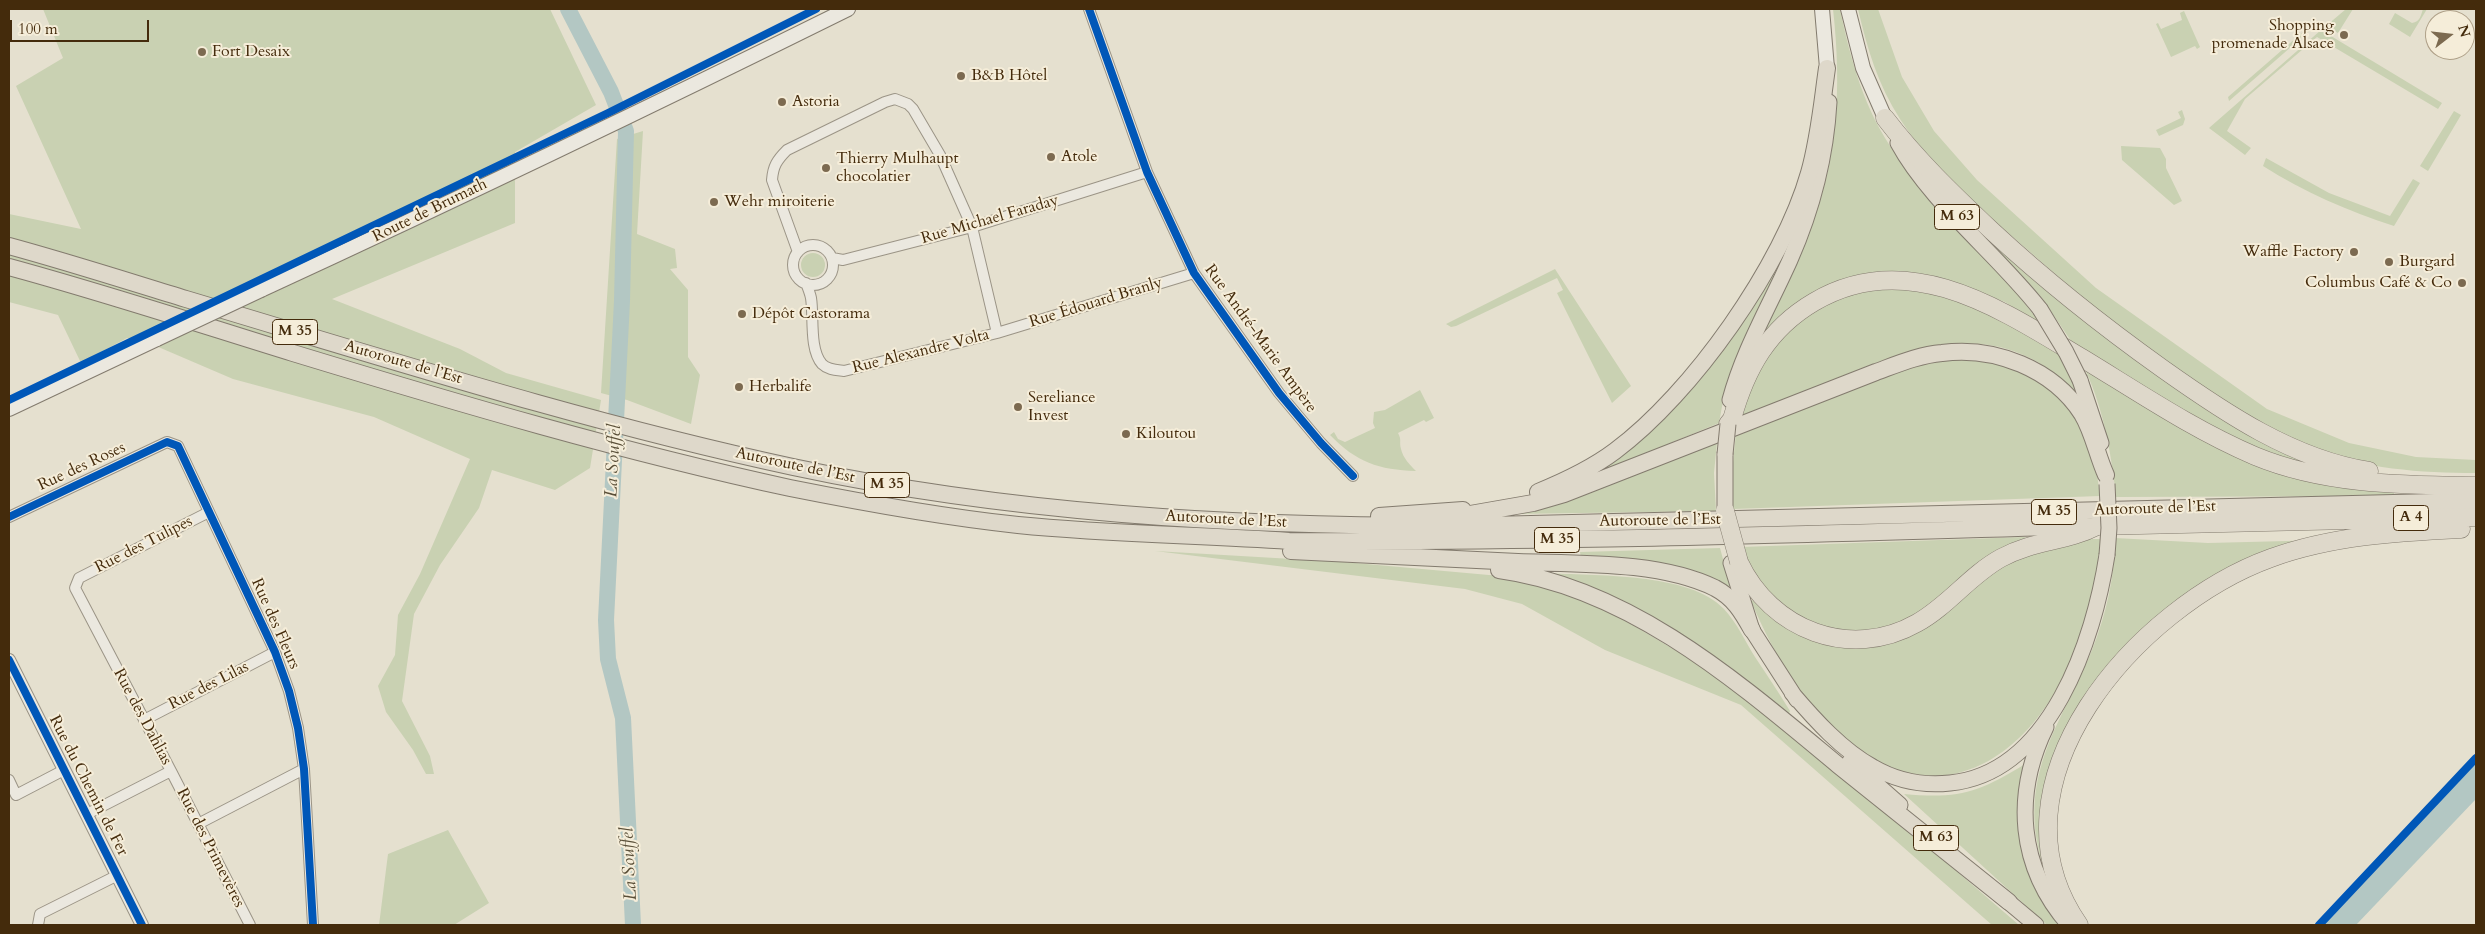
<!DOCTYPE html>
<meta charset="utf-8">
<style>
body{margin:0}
#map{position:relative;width:2485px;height:934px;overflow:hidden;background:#e5e0cf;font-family:Cardo,serif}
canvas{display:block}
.frame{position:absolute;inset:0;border:10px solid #442b0c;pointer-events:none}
.north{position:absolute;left:2425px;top:10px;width:50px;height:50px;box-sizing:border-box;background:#f5edd9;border:1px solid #ae9f87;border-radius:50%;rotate:74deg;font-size:14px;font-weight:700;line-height:20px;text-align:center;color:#442b0c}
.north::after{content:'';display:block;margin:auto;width:18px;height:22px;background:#7c6a50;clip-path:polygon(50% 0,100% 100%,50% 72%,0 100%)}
.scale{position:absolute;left:10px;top:20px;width:139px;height:22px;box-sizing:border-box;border:2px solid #442b0c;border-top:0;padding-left:6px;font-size:15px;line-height:18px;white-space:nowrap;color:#442b0c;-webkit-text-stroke:4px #f5edd9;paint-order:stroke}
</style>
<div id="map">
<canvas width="2485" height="934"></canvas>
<div class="frame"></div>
<div class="north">N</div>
<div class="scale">100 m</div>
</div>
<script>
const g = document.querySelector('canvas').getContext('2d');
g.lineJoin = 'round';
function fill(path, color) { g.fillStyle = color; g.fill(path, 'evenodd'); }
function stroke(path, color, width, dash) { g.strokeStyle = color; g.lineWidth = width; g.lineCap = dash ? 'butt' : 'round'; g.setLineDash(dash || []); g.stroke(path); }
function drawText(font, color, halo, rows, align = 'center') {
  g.font = font + ' Cardo,serif'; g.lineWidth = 4; g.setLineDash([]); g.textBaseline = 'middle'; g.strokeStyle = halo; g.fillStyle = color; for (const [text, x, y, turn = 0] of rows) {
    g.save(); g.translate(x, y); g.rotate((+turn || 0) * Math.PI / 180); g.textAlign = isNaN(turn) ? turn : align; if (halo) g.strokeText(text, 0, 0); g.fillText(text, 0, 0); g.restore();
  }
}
fill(new Path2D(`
 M 43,9 L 550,9 L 596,105 L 515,152 L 515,223 L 332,299 L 460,349 L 506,373 L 601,400 L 590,468 L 555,490 L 492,470 L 479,508 L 440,565 L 414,614 L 402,701 L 430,756 L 434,774 L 426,774 L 413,750 L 386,712 L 378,686 L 395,655 L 398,615 L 420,574 L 470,459 L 374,417 L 233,379 L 156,346 L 127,338 L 81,363 L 58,315 L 9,302 L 9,214 L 81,229 L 16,86 L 63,58 Z
 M 1833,9 L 1840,9 C 1850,58 1865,113 1896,154 C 1942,213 1998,264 2042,326 L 2005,302 L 1950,281 L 1876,276 L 1765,335 L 1762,333 C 1777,302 1793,272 1806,240 C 1838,164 1842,90 1833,9 Z
 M 1858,9 L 1878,9 L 1902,77 L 1934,131 L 1977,180 L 2096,288 L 2267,409 L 2349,443 L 2416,457 L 2476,460 L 2476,473 C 2420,473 2364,469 2311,448 C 2287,438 2264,424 2242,411 C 2224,401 2206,391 2189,380 C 2133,342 2080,296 2029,251 C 1983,211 1933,171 1900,119 C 1878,85 1867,48 1858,9 Z
 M 2346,9 L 2353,9 L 2338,33 L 2326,26 Z
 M 2423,9 L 2427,9 L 2410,37 L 2389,24 L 2395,13 L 2412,23 C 2420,22 2421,15 2423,9 Z
 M 2184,11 L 2200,47 L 2197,49 L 2195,46 L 2171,57 L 2156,24 L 2158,23 L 2161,29 L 2182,20 L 2180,13 Z
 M 2312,24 L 2315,26 L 2229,101 L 2228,97 Z
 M 2321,30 L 2442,103 L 2438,109 L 2317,37 L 2245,99 L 2227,131 L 2251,148 L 2245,155 L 2209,128 Z
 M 2182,110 L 2185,119 L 2183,125 L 2159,136 L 2156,130 L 2181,118 L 2178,112 Z
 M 2454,111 L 2461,115 L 2428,171 L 2420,166 Z
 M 643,131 L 637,234 L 675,249 L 677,268 L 670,269 L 688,290 L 688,357 L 700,375 L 691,424 L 627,400 L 601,393 L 617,139 Z
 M 2121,146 L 2160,148 L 2166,159 L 2166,168 L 2182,201 L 2174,205 L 2122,160 Z
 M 2266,158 L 2329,193 L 2390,216 L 2413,179 L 2420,183 L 2394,226 C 2348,211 2304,192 2263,166 Z
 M 1947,196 L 2019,263 L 2318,465 L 2317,468 L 2278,457 L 2226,433 L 2143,387 L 2073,344 L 2042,298 Z
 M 1794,230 L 1723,401 L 1719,423 L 1586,478 L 1672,408 Z
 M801 265a12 12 0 1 1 24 0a12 12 0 1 1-24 0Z
 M 1555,269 L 1631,386 L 1612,403 L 1557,293 L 1563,290 L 1557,278 L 1456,326 L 1451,327 L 1446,324 Z
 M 1877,285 L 1944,289 L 2054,346 L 2072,377 L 2077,393 C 2062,382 2050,368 2032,359 C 1967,325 1897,354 1835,379 C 1803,392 1771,405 1739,417 L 1752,381 L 1774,344 L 1818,305 Z
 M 1957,357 C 1973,360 1990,361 2006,365 C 2018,368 2031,376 2040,383 C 2082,411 2095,448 2100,496 L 1733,509 L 1732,472 L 1736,433 C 1805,406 1884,367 1957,357 Z
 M 2082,363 L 2199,436 L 2394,492 L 2394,496 L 2116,497 C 2111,451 2103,405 2082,363 Z
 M 1420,390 L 1434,418 L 1426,422 L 1424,420 L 1398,433 C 1402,440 1399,442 1401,449 C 1403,458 1410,465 1416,471 C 1379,470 1356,462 1330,435 L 1334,432 L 1338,439 L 1345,442 L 1375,428 L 1373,423 L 1374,412 L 1385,410 Z
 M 1717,442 L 1714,473 L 1716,511 L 1514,514 Z
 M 2025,537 L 2026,541 L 1937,604 L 1890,630 L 1829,632 L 1767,598 L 1741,547 Z
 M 2115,538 L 2208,543 L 2327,540 L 2193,594 L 2075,721 L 2046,869 C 2040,861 2038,846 2036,836 C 2026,762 2066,714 2092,650 C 2106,615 2115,576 2115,538 Z
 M 2085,539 L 2100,539 C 2098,564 2097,593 2090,617 C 2085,635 2074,653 2067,669 C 2030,750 1952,810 1865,754 C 1812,721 1775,658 1751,601 L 1754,600 L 1769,613 L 1865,644 L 2011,559 Z
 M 1720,548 L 1730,585 L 1728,587 L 1581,558 L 1580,552 Z
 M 1155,551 L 1344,562 L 1511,577 L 1539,584 L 1609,611 L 1707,669 L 1753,704 L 1925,844 L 2019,925 L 1992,925 L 1741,705 L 1605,650 L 1522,604 L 1465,589 Z
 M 1545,573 C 1593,576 1690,572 1724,609 C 1737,623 1745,641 1755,657 C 1767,675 1779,693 1790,711 L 1788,716 L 1738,676 Z
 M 2025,764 C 2013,830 2019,871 2060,925 L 2047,925 L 1904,794 C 1958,799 1978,793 2025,764 Z
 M 448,830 L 489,903 L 454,925 L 379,925 L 388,854 Z`), '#c9d1b2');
fill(new Path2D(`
 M 2476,763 L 2476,799 L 2356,925 L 2323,925 Z`), '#b3c7c3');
stroke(new Path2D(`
 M 568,9 L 611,92 L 626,131 L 622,301 L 606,620 L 608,659 L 623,718 L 633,925`), '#b3c7c3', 16);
const minor = new Path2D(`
 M 1089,9 L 1147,172 L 1194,273 L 1279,393 L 1321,443 L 1353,476
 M793 265a20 20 0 1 1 40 0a20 20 0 1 1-40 0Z
 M 798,252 L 772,180 C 773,166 777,160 787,150 L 885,102 L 895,99 L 908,104 L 913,109 L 940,155 L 972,227 L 997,333
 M 832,258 L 843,260 L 972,227 L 1147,172
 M 806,283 C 808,288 810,293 811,298 C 814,316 809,349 822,364 C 828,370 837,370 844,371 L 997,333 L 1194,273
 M 9,517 L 167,442 L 178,446 L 275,652 L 289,691 L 298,728 L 304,769 L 313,925
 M 144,720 L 275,652
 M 171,771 L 250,925
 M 9,780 L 16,795 L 64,770
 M 87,814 L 171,771 L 75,588 L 79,578 L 209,512
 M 198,824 L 304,769
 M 38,925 L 40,914 L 118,875`);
const tertiary = new Path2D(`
 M 9,660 L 142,925`);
const secondary = new Path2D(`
 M 1822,9 L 1827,68
 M 1848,9 L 1863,68 L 1885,118
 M 261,290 C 458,199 654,105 848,9
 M 9,409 L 157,339`);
const primary = new Path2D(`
 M 1898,143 C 1930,202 1997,254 2040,309
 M 2080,380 L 2101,443
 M 1730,400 C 1743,351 1769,307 1790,260 C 1812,210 1826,157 1829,102
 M 1725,511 L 1725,454
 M 1731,563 L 1752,630 L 1797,700
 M 1792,693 C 1815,720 1842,750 1873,767 C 1897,781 1922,786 1950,783 C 2051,773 2094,639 2107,555
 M 2046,727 C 2013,795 2018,867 2069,925
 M 1850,761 L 1900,805
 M 1999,894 L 2036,925`);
const trunk = new Path2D(`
 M 9,246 C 68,262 127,281 186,299 C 387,359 588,423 793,467 C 1008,513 1229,526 1449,526 L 2476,501
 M 9,267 C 105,293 199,324 293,353 C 457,403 623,452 790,488 C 865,503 942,517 1018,525 C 1108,534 1199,535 1289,541 C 1557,543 1824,533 2092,526
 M 1538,492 C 1565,481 1591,469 1615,451 C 1692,394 1783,265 1809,173 C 1819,138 1822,103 1827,68
 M 1379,516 L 1463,510
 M 1453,517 L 1533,503 L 1564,494 L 1876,372 C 1898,364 1919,355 1942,353 C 1995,346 2053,369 2082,414 C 2093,432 2097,455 2106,475
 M 1291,551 C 1366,555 1442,558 1518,562 C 1579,564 1660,561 1715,588 C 1734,598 1742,612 1752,630
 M 1499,570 C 1631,588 1739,683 1838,765 C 1895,811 1952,857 2009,902`);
const motorway = new Path2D(`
 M 1885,118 C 1917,160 1954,195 1992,231 C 2046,281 2104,327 2163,369 C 2225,413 2293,459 2369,471
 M 1728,424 L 1732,419 C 1746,369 1768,329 1814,302 C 1908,246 2002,310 2082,358 C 2138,392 2194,430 2255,456 C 2325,485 2402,485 2476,486
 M 1739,562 C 1771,630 1850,661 1917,623 C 1948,606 1970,575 2001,558 C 2034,540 2066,542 2097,526 L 2476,517
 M 2079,925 C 1980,783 2138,606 2271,558 C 2331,536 2397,532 2461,529`);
stroke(minor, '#9b9486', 12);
stroke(tertiary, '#9b9486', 14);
stroke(secondary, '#837b6e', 16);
stroke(primary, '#837b6e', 17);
stroke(trunk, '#837b6e', 18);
stroke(motorway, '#837b6e', 19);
stroke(minor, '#ebe8df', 10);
stroke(tertiary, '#ebe8df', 12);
stroke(secondary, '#ebe8df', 14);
stroke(primary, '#ded8ca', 15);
stroke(trunk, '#ded8ca', 16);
stroke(motorway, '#ded8ca', 18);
const secondaryBridge = new Path2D(`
 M 157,339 L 261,290`);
const primaryBridge = new Path2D(`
 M 2040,309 L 2066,352 L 2080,380
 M 1725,454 L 1728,424
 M 2107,555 L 2109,528 L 2107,484`);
const motorwayBridge = new Path2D(`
 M 1725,511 L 1739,562`);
stroke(secondaryBridge, '#837b6e', 16, []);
stroke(primaryBridge, '#837b6e', 17, []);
stroke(motorwayBridge, '#837b6e', 19, []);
stroke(secondaryBridge, '#ebe8df', 14);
stroke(primaryBridge, '#ded8ca', 15);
stroke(motorwayBridge, '#ded8ca', 18);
stroke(new Path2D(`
 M 1089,9 L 1147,172 L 1194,273 L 1279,393 L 1321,443 L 1353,476
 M 9,400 L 608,113 L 816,9
 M 9,517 L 167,442 L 178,446 L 275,652 L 289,691 L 298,728 L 304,769 L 313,925
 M 9,660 L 142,925
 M 2319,925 L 2476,758`), '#0057b8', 8);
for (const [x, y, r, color] of [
 [2344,35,5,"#7c6a50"],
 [202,52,5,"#7c6a50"],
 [961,76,5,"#7c6a50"],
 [782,102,5,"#7c6a50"],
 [1051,157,5,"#7c6a50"],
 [826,168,5,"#7c6a50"],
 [714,202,5,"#7c6a50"],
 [2354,252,5,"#7c6a50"],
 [2389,262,5,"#7c6a50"],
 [2462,283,5,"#7c6a50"],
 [742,314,5,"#7c6a50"],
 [739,387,5,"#7c6a50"],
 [1018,407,5,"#7c6a50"],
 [1126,434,5,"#7c6a50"]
]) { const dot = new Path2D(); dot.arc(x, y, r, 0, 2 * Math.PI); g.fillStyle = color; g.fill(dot); stroke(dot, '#f5edd9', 2); }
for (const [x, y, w] of [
 [1957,217,45],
 [295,332,45],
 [887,485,45],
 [2054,512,45],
 [2411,518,35],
 [1557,540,45],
 [1936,838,45]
]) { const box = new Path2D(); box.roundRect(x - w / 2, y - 12.5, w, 25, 4); g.fillStyle = '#f5edd9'; g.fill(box); stroke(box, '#442b0c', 1); }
drawText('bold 15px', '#442b0c', null, [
 ["M 63",1957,217],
 ["M 35",295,332],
 ["M 35",887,485],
 ["M 35",2054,512],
 ["A 4",2411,518],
 ["M 35",1557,540],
 ["M 63",1936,838]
]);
drawText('16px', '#442b0c', '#f5edd9', [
 ["Shopping",2334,26,"right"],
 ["promenade Alsace",2334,44,"right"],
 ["Fort Desaix",212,52],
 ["B&B Hôtel",971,76],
 ["Astoria",792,102],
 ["Atole",1061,157],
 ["Thierry Mulhaupt",836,159],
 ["chocolatier",836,177],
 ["Wehr miroiterie",724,202],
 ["Waffle Factory",2344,252,"right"],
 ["Burgard",2399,262],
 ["Columbus Café & Co",2452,283,"right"],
 ["Dépôt Castorama",752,314],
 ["Herbalife",749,387],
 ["Sereliance",1028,398],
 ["Invest",1028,416],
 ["Kiloutou",1136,434]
], 'left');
drawText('16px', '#442b0c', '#f5edd9', [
 ["Route de Brumath",430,211,-26],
 ["Rue Michael Faraday",990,220,-16],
 ["Rue Édouard Branly",1096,303,-17],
 ["Rue André-Marie Ampère",1260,339,54],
 ["Rue Alexandre Volta",921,352,-14],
 ["Autoroute de l’Est",403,363,16],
 ["Autoroute de l’Est",795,466,12],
 ["Rue des Roses",82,467,-25],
 ["Autoroute de l’Est",2155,509,-2],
 ["Autoroute de l’Est",1226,520,3],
 ["Autoroute de l’Est",1660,521,-1],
 ["Rue des Tulipes",144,545,-27],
 ["Rue des Fleurs",275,624,66],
 ["Rue des Lilas",209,686,-27],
 ["Rue des Dahlias",142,717,62],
 ["Rue du Chemin de Fer",88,786,63],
 ["Rue des Primevères",210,848,63]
]);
drawText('italic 18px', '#5a4f38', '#f5edd9', [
 ["La Souffel",614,461,-87],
 ["La Souffel",630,864,-93]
]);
</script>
